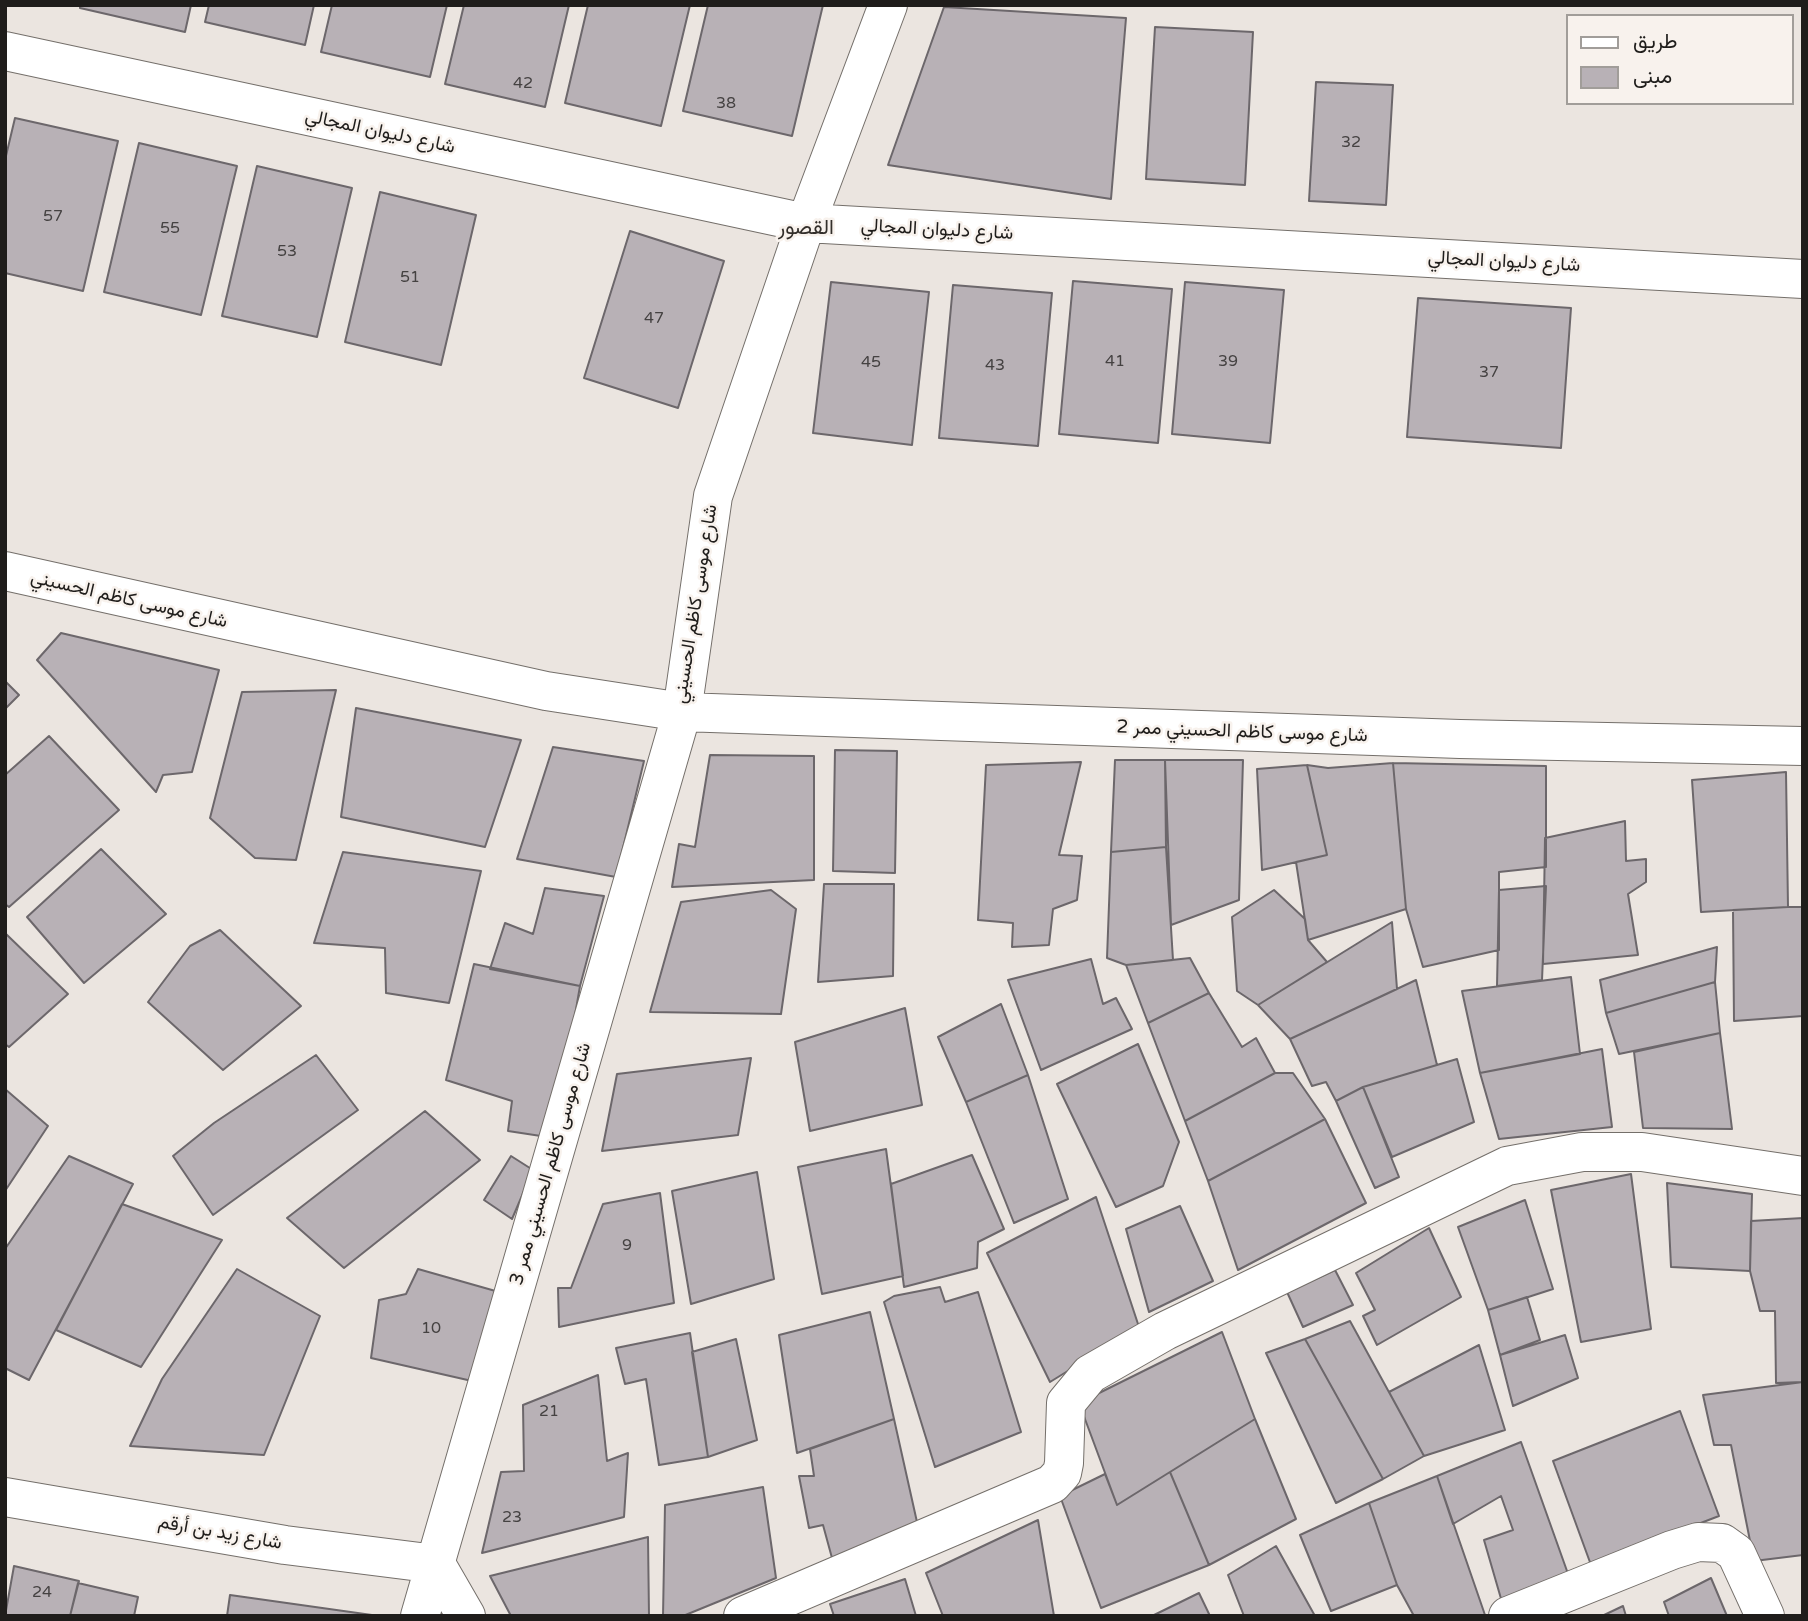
<!DOCTYPE html>
<meta charset="utf-8">
<style>
body{margin:0}
#map{position:relative;width:1808px;height:1621px;overflow:hidden;background:#ebe5e0;font-family:"Varela Round",Vazirmatn,sans-serif}
canvas{display:block}
.frame{position:absolute;inset:0;border:7px solid #1f1d1b;pointer-events:none}
.legend{position:absolute;left:1566px;top:14px;width:228px;height:91px;box-sizing:border-box;background:#f8f2ed;border:2px solid #a19d99;margin:0;padding:9px 12px;list-style:none;font-size:21px;color:#1f1d1b}
.legend li{display:flex;align-items:center;gap:14px;height:35px}
.legend b{width:35px;border:2px solid #a19d99}
</style>
<div id="map">
<canvas width="1808" height="1621"></canvas>
<div class="frame"></div>
<ul class="legend">
<li><b style="height:9px;background:#fff"></b>طريق</li>
<li><b style="height:19px;background:#b8b1b6"></b>مبنى</li>
</ul>
</div>
<script>
const g = document.querySelector('canvas').getContext('2d');
g.lineJoin = 'round';
function fill(path, color) { g.fillStyle = color; g.fill(path, 'evenodd'); }
function stroke(path, color, width, dash) { g.strokeStyle = color; g.lineWidth = width; g.lineCap = dash ? 'butt' : 'round'; g.setLineDash(dash || []); g.stroke(path); }
function drawText(font, color, halo, rows, align = 'center') {
  g.font = font + ' "Varela Round",Vazirmatn,sans-serif'; g.lineWidth = 5; g.setLineDash([]); g.textBaseline = 'middle'; g.strokeStyle = halo; g.fillStyle = color; for (const [text, x, y, turn = 0] of rows) {
    g.save(); g.translate(x, y); g.rotate((+turn || 0) * Math.PI / 180); g.textAlign = isNaN(turn) ? turn : align; if (halo) g.strokeText(text, 0, 0); g.fillText(text, 0, 0); g.restore();
  }
}
const building = new Path2D(`
 M 80,5 L 191,5 L 185,32 L 80,8 Z
 M 209,5 L 314,5 L 305,45 L 205,22 Z
 M 332,5 L 447,5 L 430,77 L 321,52 Z
 M 464,5 L 569,5 L 545,107 L 445,84 Z
 M 588,5 L 690,5 L 661,126 L 565,103 Z
 M 708,5 L 823,5 L 792,136 L 683,111 Z
 M 944,7 L 1126,18 L 1111,199 L 888,165 Z
 M 1155,27 L 1253,32 L 1245,185 L 1146,179 Z
 M 1316,82 L 1393,85 L 1386,205 L 1309,201 Z
 M 15,118 L 118,141 L 83,291 L 5,273 L 5,160 Z
 M 139,143 L 237,166 L 201,315 L 104,292 Z
 M 257,166 L 352,188 L 317,337 L 222,316 Z
 M 380,192 L 476,215 L 441,365 L 345,342 Z
 M 630,231 L 724,261 L 678,408 L 584,378 Z
 M 1073,281 L 1172,289 L 1158,443 L 1059,434 Z
 M 831,282 L 929,292 L 912,445 L 813,433 Z
 M 1185,282 L 1284,290 L 1270,443 L 1172,434 Z
 M 953,285 L 1052,293 L 1038,446 L 939,438 Z
 M 1418,298 L 1571,308 L 1561,448 L 1407,437 Z
 M 61,633 L 219,670 L 192,772 L 163,775 L 156,792 L 37,660 Z
 M 5,681 L 19,695 L 5,709 Z
 M 336,690 L 296,860 L 255,858 L 210,818 L 242,692 Z
 M 356,708 L 521,740 L 485,847 L 341,817 Z
 M 49,736 L 119,810 L 9,907 L 5,904 L 5,775 Z
 M 553,747 L 644,761 L 616,877 L 517,859 Z
 M 835,750 L 897,751 L 895,873 L 833,871 Z
 M 710,755 L 814,756 L 814,880 L 672,887 L 679,844 L 695,847 Z
 M 1115,760 L 1165,760 L 1166,847 L 1111,852 Z
 M 1165,760 L 1243,760 L 1239,900 L 1171,925 Z
 M 1081,762 L 1059,855 L 1082,856 L 1077,900 L 1053,909 L 1049,945 L 1012,947 L 1013,923 L 978,920 L 986,765 Z
 M 1393,763 L 1546,766 L 1546,867 L 1499,872 L 1499,950 L 1423,967 L 1406,909 Z
 M 1393,763 L 1406,909 L 1308,940 L 1296,862 L 1327,855 L 1307,765 L 1328,768 Z
 M 1307,765 L 1327,855 L 1262,870 L 1257,769 Z
 M 1786,772 L 1788,907 L 1701,912 L 1692,780 Z
 M 1625,821 L 1626,861 L 1646,859 L 1646,882 L 1628,894 L 1638,955 L 1543,964 L 1545,838 Z
 M 1166,847 L 1173,960 L 1126,965 L 1107,958 L 1111,852 Z
 M 101,849 L 166,914 L 84,983 L 27,917 Z
 M 343,852 L 481,871 L 449,1003 L 386,993 L 385,948 L 314,943 Z
 M 824,884 L 894,884 L 893,976 L 818,982 Z
 M 1546,886 L 1542,980 L 1497,986 L 1499,890 Z
 M 545,888 L 604,896 L 580,986 L 490,969 L 505,923 L 533,934 Z
 M 771,890 L 796,909 L 781,1014 L 650,1012 L 681,902 Z
 M 1274,890 L 1305,919 L 1308,940 L 1327,962 L 1258,1005 L 1237,991 L 1232,917 Z
 M 1788,907 L 1803,907 L 1803,1016 L 1734,1021 L 1733,910 Z
 M 1392,922 L 1397,989 L 1290,1039 L 1258,1005 Z
 M 220,930 L 301,1006 L 223,1070 L 148,1002 L 190,946 Z
 M 5,933 L 68,994 L 9,1047 L 5,1044 Z
 M 1717,947 L 1715,982 L 1606,1013 L 1600,980 Z
 M 1190,958 L 1209,993 L 1148,1023 L 1126,965 Z
 M 1091,959 L 1103,1004 L 1116,998 L 1132,1029 L 1041,1070 L 1008,980 Z
 M 474,964 L 580,986 L 554,1138 L 508,1131 L 512,1101 L 446,1080 Z
 M 1571,977 L 1580,1054 L 1480,1073 L 1462,991 Z
 M 1416,980 L 1437,1065 L 1363,1087 L 1336,1101 L 1326,1082 L 1312,1086 L 1290,1039 Z
 M 1715,982 L 1720,1033 L 1619,1054 L 1606,1013 Z
 M 1209,993 L 1242,1047 L 1256,1038 L 1275,1073 L 1185,1121 L 1148,1023 Z
 M 1001,1004 L 1028,1075 L 966,1102 L 938,1037 Z
 M 905,1008 L 922,1105 L 810,1131 L 795,1042 Z
 M 1720,1033 L 1732,1129 L 1643,1128 L 1634,1052 Z
 M 1138,1044 L 1179,1142 L 1163,1186 L 1116,1207 L 1057,1084 Z
 M 1602,1049 L 1612,1127 L 1499,1139 L 1480,1073 Z
 M 316,1055 L 358,1110 L 213,1215 L 173,1156 L 214,1123 Z
 M 751,1058 L 738,1135 L 602,1151 L 617,1074 Z
 M 1457,1059 L 1474,1122 L 1392,1157 L 1363,1087 Z
 M 1275,1073 L 1293,1073 L 1325,1119 L 1208,1181 L 1185,1121 Z
 M 1028,1075 L 1068,1199 L 1014,1223 L 966,1102 Z
 M 1363,1087 L 1399,1177 L 1375,1188 L 1336,1101 Z
 M 5,1089 L 48,1126 L 5,1191 Z
 M 425,1111 L 480,1160 L 344,1268 L 287,1218 Z
 M 1325,1119 L 1366,1203 L 1238,1270 L 1208,1181 Z
 M 886,1149 L 903,1276 L 822,1294 L 798,1167 Z
 M 972,1155 L 1004,1229 L 978,1242 L 977,1268 L 904,1287 L 891,1184 Z
 M 69,1156 L 133,1184 L 29,1380 L 5,1368 L 5,1249 Z
 M 511,1156 L 533,1170 L 512,1219 L 484,1200 Z
 M 757,1172 L 774,1279 L 691,1304 L 672,1191 Z
 M 1631,1174 L 1651,1329 L 1581,1342 L 1551,1190 Z
 M 1667,1183 L 1752,1194 L 1750,1271 L 1671,1267 Z
 M 660,1193 L 674,1303 L 559,1327 L 558,1288 L 571,1288 L 603,1204 Z
 M 1096,1197 L 1139,1327 L 1050,1382 L 987,1253 Z
 M 1525,1200 L 1553,1289 L 1488,1310 L 1458,1227 Z
 M 122,1204 L 222,1240 L 141,1367 L 56,1330 Z
 M 1180,1206 L 1213,1281 L 1149,1312 L 1126,1229 Z
 M 1803,1218 L 1803,1382 L 1776,1383 L 1775,1311 L 1760,1311 L 1750,1271 L 1751,1221 Z
 M 1429,1228 L 1461,1297 L 1377,1345 L 1363,1316 L 1375,1310 L 1356,1273 Z
 M 237,1269 L 320,1316 L 264,1455 L 130,1446 L 162,1379 Z
 M 418,1269 L 499,1292 L 472,1381 L 371,1358 L 379,1300 L 406,1294 Z
 M 1335,1270 L 1353,1305 L 1303,1327 L 1287,1292 Z
 M 940,1287 L 945,1302 L 978,1292 L 1021,1432 L 935,1467 L 884,1302 L 894,1296 Z
 M 1527,1297 L 1540,1340 L 1500,1355 L 1488,1310 Z
 M 870,1312 L 894,1419 L 797,1453 L 779,1335 Z
 M 1350,1321 L 1424,1456 L 1383,1479 L 1305,1339 Z
 M 1222,1332 L 1255,1419 L 1117,1505 L 1079,1403 Z
 M 690,1333 L 708,1457 L 659,1465 L 646,1379 L 625,1384 L 616,1348 Z
 M 1565,1335 L 1578,1378 L 1513,1406 L 1500,1355 Z
 M 736,1339 L 757,1440 L 708,1457 L 692,1352 Z
 M 1305,1339 L 1383,1479 L 1336,1503 L 1266,1353 Z
 M 1479,1345 L 1505,1430 L 1424,1456 L 1389,1392 Z
 M 598,1375 L 607,1461 L 628,1453 L 624,1517 L 482,1553 L 501,1472 L 524,1471 L 523,1405 Z
 M 1803,1382 L 1803,1555 L 1754,1561 L 1731,1445 L 1714,1445 L 1703,1395 Z
 M 1680,1411 L 1719,1516 L 1591,1565 L 1553,1461 Z
 M 894,1419 L 919,1531 L 835,1569 L 823,1525 L 809,1528 L 799,1476 L 814,1476 L 810,1449 Z
 M 1255,1419 L 1296,1519 L 1209,1565 L 1170,1472 Z
 M 1521,1442 L 1572,1585 L 1504,1609 L 1484,1540 L 1513,1530 L 1501,1496 L 1453,1524 L 1437,1476 Z
 M 1170,1472 L 1209,1565 L 1101,1608 L 1060,1496 L 1105,1474 L 1117,1505 Z
 M 1437,1476 L 1485,1615 L 1484,1616 L 1414,1616 L 1397,1585 L 1369,1503 Z
 M 763,1487 L 776,1578 L 683,1616 L 663,1616 L 665,1505 Z
 M 1369,1503 L 1397,1585 L 1331,1611 L 1300,1535 Z
 M 1038,1520 L 1054,1616 L 943,1616 L 926,1573 Z
 M 648,1537 L 649,1616 L 511,1616 L 490,1576 Z
 M 1276,1546 L 1315,1616 L 1244,1616 L 1228,1575 Z
 M 14,1566 L 79,1581 L 70,1616 L 5,1616 Z
 M 1711,1578 L 1727,1616 L 1669,1616 L 1664,1602 Z
 M 905,1579 L 916,1616 L 834,1616 L 830,1604 Z
 M 78,1583 L 138,1597 L 134,1616 L 70,1616 Z
 M 1199,1593 L 1210,1616 L 1152,1616 Z
 M 230,1595 L 379,1616 L 227,1616 Z
 M 1623,1606 L 1626,1616 L 1602,1616 Z`);
fill(building, '#b8b1b6');
stroke(building, '#6c676b', 2);
const minor = new Path2D(`
 M 5,51 L 806,223 L 1803,279
 M 5,571 L 546,691 L 682,712 L 1460,739 L 1803,746
 M 5,1497 L 285,1545 L 436,1564 L 466,1616
 M 420,1616 L 682,712 L 713,496 L 806,223 L 888,5
 M 743,1616 L 1052,1484 L 1062,1473 L 1064,1463 L 1066,1403 L 1090,1374 L 1165,1331 L 1507,1166 L 1582,1152 L 1642,1152 L 1803,1176
 M 1508,1616 L 1672,1550 L 1698,1542 L 1722,1543 L 1736,1553 L 1765,1616`);
stroke(minor, '#746f6a', 40);
stroke(minor, '#fff', 38);
drawText('16px', '#454242', null, [
 ["42",523,84],
 ["38",726,104],
 ["32",1351,143],
 ["57",53,217],
 ["55",170,229],
 ["53",287,252],
 ["51",410,278],
 ["47",654,319],
 ["41",1115,362],
 ["39",1228,362],
 ["45",871,363],
 ["43",995,366],
 ["37",1489,373],
 ["9",627,1246],
 ["10",431,1329],
 ["21",549,1412],
 ["23",512,1518],
 ["24",42,1593]
]);
drawText('19px', '#1f1d1b', '#f8f2ed', [
 ["شارع دليوان المجالي",380,132,12],
 ["شارع دليوان المجالي",937,230,3],
 ["شارع دليوان المجالي",1504,262,3],
 ["شارع موسى كاظم الحسيني",129,600,13],
 ["شارع موسى كاظم الحسيني",696,604,-81],
 ["شارع موسى كاظم الحسيني ممر 2",1242,732,2],
 ["شارع موسى كاظم الحسيني ممر 3",551,1164,-74],
 ["شارع زيد بن أرقم",220,1533,10]
]);
drawText('21px', '#332f2b', '#f8f2ed', [
 ["القصور",806,228]
]);
</script>
